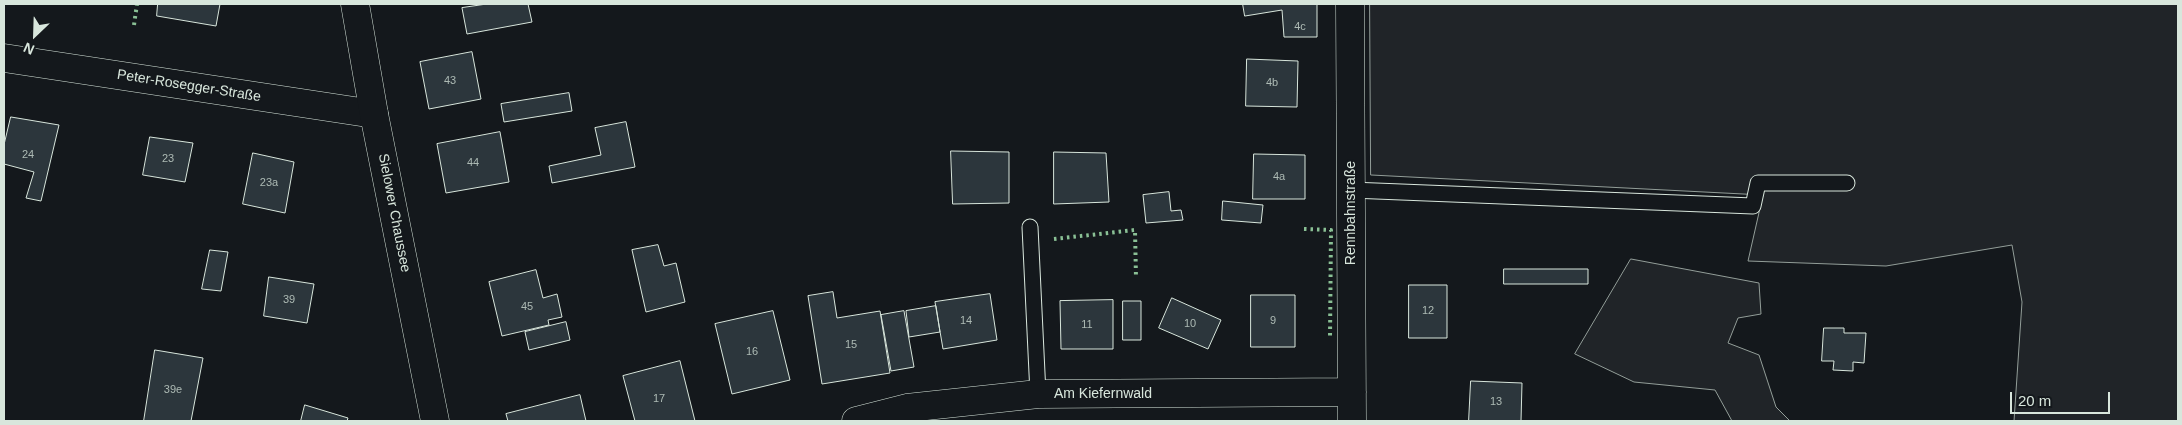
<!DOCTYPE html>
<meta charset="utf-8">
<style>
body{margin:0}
#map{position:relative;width:2182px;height:425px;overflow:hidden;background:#14181c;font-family:Helvetica,sans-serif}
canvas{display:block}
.frame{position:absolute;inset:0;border:5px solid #d8e6dc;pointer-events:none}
.north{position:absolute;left:10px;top:10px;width:50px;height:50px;-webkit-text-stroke:4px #14181c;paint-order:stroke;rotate:204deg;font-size:14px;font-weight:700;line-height:20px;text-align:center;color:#d8e6dc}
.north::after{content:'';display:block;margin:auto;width:18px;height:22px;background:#d8e6dc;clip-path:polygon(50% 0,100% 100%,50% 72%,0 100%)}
.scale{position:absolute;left:2010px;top:392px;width:100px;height:22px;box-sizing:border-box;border:2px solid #d8e6dc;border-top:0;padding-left:6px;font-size:15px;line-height:18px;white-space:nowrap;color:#d8e6dc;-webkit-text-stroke:4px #14181c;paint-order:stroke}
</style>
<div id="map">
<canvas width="2182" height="425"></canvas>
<div class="frame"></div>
<div class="north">N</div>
<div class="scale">20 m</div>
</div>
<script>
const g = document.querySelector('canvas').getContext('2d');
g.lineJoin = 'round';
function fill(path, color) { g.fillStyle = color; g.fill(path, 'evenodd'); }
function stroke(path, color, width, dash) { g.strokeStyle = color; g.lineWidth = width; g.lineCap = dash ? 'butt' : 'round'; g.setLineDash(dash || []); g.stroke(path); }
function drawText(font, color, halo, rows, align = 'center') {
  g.font = font + ' Helvetica,sans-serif'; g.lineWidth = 4; g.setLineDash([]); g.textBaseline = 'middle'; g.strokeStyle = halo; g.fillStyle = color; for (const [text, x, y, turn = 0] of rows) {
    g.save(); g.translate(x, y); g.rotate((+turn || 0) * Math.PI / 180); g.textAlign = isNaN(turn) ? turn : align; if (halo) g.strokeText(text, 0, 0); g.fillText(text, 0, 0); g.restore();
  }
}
const green = new Path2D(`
 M 1370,4 L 2178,4 L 2178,421 L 2014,421 L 2022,302 L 2012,245 L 1886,266 L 1748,261 L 1763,195 L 1371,175 Z
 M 1631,259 L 1759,283 L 1761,314 L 1738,318 L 1728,343 L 1759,355 L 1776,407 L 1790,421 L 1732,421 L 1715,390 L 1634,382 L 1575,354 Z`);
fill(green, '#202428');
stroke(green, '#939e99', 1);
const building = new Path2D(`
 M 158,4 L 220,4 L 216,26 L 157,16 Z
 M 487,4 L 528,4 L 532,22 L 467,34 L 462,8 Z
 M 1243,4 L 1317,4 L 1317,37 L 1284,37 L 1282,10 L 1245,16 Z
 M 472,52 L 481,99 L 429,109 L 420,62 Z
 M 1247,59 L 1298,61 L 1297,107 L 1246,106 Z
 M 569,93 L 572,111 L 504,122 L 501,104 Z
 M 11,117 L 59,125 L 41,201 L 26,198 L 34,172 L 4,164 L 4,145 Z
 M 626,122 L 635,167 L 552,183 L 549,166 L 601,155 L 595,128 Z
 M 500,132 L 509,182 L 446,193 L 437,144 Z
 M 150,137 L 193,143 L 185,182 L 143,175 Z
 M 951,151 L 1009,152 L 1009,203 L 953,204 Z
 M 1054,152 L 1106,153 L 1109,202 L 1054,204 Z
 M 253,153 L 294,162 L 285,213 L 243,204 Z
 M 1254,154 L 1305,155 L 1305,199 L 1253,199 Z
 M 1169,192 L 1171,211 L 1181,210 L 1183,220 L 1146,223 L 1143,195 Z
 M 1223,201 L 1263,205 L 1261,223 L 1222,220 Z
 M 658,245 L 664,266 L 676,263 L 685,302 L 646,312 L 632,250 Z
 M 210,250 L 228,252 L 221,291 L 202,289 Z
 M 1504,269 L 1588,269 L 1588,284 L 1504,284 Z
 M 536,270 L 543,298 L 557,294 L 562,317 L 548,320 L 549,325 L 502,336 L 489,282 Z
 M 269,277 L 314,284 L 307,323 L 264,316 Z
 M 1409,285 L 1447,285 L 1447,338 L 1409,338 Z
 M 833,292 L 837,318 L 880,311 L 890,373 L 822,384 L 808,296 Z
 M 990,294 L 997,340 L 943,349 L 935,302 Z
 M 1251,295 L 1295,295 L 1295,347 L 1251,347 Z
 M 1172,298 L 1221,320 L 1208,349 L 1159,328 Z
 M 1113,300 L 1113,349 L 1061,349 L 1060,301 Z
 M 1123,301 L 1141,301 L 1141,340 L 1123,340 Z
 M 936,306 L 940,332 L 909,337 L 906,311 Z
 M 773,311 L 790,380 L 732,394 L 715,324 Z
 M 904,311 L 914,367 L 891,371 L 881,315 Z
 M 566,322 L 570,340 L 529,350 L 525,332 Z
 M 1824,328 L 1844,328 L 1844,333 L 1866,333 L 1864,363 L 1853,362 L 1853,371 L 1833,370 L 1834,361 L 1822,361 Z
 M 155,350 L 203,358 L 191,421 L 144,421 Z
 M 680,361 L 695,421 L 635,421 L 623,376 Z
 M 1471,381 L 1522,383 L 1521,421 L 1469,421 Z
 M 580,395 L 586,421 L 508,421 L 506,414 Z
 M 305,405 L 348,418 L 347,421 L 301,421 Z`);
fill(building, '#2c363c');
stroke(building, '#d8e6dc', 1);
const lane = new Path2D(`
 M 1351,190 L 1753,206 L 1758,183 L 1847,183
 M 1030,227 L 1038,394`);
const street = new Path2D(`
 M 1350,4 L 1352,421
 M 4,58 L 374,114
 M 856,421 L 907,408 L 1038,394 L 1352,392`);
const secondary = new Path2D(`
 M 355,4 L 374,114 L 435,421`);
stroke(lane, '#d8e6dc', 17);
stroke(street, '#d8e6dc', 29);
stroke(secondary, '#d8e6dc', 29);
stroke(lane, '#14181c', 15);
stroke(street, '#14181c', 28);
stroke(secondary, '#14181c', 28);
stroke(new Path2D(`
 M 134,25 L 137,4
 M 1304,229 L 1331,230 L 1330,338
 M 1054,239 L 1135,230 L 1136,278`), '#8ac095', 4, [2.5, 4]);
drawText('11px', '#adbab4', null, [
 ["4c",1300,27],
 ["43",450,81],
 ["4b",1272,83],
 ["24",28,155],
 ["23",168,159],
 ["44",473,163],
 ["4a",1279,177],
 ["23a",269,183],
 ["39",289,300],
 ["45",527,307],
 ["12",1428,311],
 ["14",966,321],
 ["9",1273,321],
 ["10",1190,324],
 ["11",1087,325],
 ["15",851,345],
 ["16",752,352],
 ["39e",173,390],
 ["17",659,399],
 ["13",1496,402]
]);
drawText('14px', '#d8e6dc', '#14181c', [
 ["Peter-Rosegger-Straße",189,86,9],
 ["Sielower Chaussee",394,213,79],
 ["Rennbahnstraße",1351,213,-90],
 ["Am Kiefernwald",1103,394]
]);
</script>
